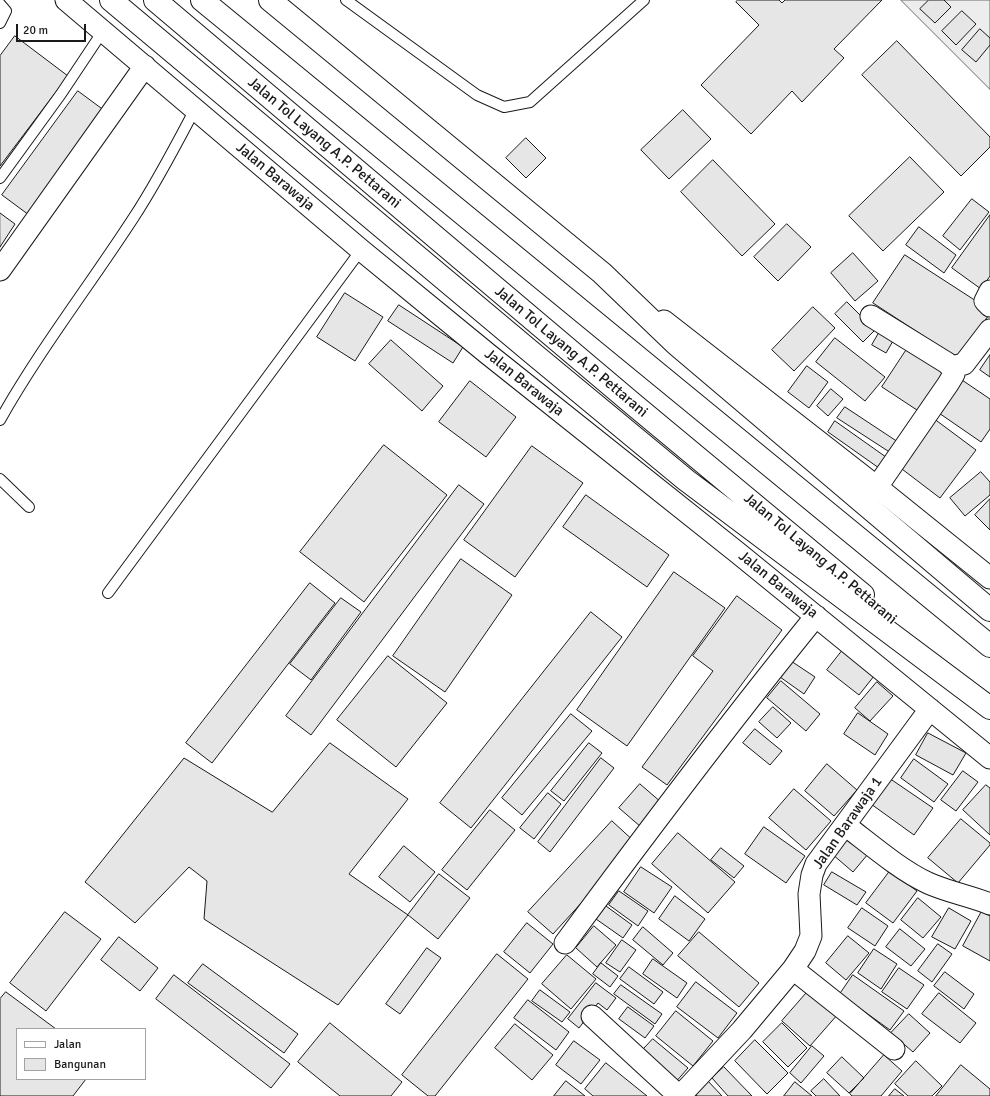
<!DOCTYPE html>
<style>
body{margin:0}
#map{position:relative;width:990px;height:1096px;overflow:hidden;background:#fff;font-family:Signika,sans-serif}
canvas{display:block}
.legend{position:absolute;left:16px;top:1028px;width:130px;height:52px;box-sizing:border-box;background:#fff;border:1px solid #a3a3a3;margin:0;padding:5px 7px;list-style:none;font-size:12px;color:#1a1a1a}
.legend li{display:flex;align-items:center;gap:8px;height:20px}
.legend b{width:20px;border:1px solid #a3a3a3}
.scale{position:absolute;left:16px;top:24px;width:70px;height:18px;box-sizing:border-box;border:2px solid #1a1a1a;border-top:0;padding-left:5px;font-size:12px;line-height:14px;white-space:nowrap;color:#1a1a1a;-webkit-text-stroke:3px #fff;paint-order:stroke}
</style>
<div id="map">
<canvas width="990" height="1096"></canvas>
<ul class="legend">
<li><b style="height:5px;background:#fff"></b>Jalan</li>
<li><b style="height:11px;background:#e6e6e6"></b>Bangunan</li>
</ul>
<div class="scale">20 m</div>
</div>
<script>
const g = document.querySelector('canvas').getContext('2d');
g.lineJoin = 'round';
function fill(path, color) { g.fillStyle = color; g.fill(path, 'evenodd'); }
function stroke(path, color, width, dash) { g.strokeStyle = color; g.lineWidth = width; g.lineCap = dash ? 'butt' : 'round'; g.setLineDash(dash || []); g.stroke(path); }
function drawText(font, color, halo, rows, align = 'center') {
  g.font = font + ' Signika,sans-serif'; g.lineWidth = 3; g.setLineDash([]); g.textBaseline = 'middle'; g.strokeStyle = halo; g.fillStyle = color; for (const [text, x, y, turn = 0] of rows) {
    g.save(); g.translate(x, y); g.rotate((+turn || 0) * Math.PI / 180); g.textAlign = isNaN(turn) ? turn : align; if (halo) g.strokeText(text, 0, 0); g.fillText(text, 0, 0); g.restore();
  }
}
const built = new Path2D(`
 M 901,0 L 990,0 L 990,89 Z`);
fill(built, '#ededed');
stroke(built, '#6a6a6a', 1);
const building = new Path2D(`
 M 738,0 L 779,0 L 782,3 L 785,0 L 882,0 L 834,49 L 844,58 L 802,102 L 792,91 L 751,134 L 701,85 L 759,25 L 736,2 Z
 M 929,0 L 944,0 L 951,7 L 935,23 L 920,9 Z
 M 962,11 L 976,24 L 956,45 L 942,31 Z
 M 980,29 L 990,38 L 990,45 L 976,62 L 962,50 Z
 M 15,36 L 68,76 L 0,166 L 0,56 Z
 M 897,41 L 990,137 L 990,147 L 961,176 L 862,75 Z
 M 78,91 L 105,111 L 29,215 L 2,195 Z
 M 683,110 L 711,139 L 669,179 L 641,150 Z
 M 526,138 L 546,158 L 526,178 L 506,158 Z
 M 910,157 L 944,192 L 883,251 L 849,216 Z
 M 713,160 L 775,224 L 742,256 L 681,192 Z
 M 972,199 L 989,212 L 960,250 L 943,236 Z
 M 0,213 L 15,224 L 0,247 Z
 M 990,215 L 990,276 L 981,289 L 952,268 Z
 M 787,224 L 811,247 L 778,281 L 754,257 Z
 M 919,227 L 956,255 L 944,273 L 906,245 Z
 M 853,253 L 878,281 L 855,301 L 831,273 Z
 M 905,255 L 990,310 L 990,313 L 959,359 L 873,303 Z
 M 345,293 L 383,317 L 355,361 L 317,337 Z
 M 847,302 L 875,330 L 863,342 L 835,314 Z
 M 399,305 L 463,347 L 453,363 L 388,321 Z
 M 813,307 L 835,328 L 794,371 L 772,350 Z
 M 883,326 L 897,334 L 886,353 L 872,345 Z
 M 835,338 L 885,377 L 865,401 L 816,362 Z
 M 391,340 L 443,386 L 422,411 L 369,364 Z
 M 909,346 L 948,370 L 920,412 L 882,387 Z
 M 990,355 L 990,377 L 980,370 Z
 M 807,366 L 828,382 L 809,408 L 788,392 Z
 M 959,378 L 990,399 L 990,429 L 981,442 L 936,411 Z
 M 470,381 L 516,417 L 486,457 L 439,422 Z
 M 831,389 L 843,399 L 828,416 L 817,406 Z
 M 845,407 L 898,442 L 891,453 L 837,418 Z
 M 933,418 L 976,450 L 940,498 L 898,466 Z
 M 835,421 L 893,462 L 886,473 L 828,432 Z
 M 384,445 L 447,495 L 364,602 L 300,552 Z
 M 532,446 L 583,483 L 515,577 L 464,540 Z
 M 981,472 L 990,482 L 990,495 L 965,516 L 950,498 Z
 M 459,485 L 484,504 L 311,735 L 286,716 Z
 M 586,495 L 669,555 L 647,587 L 563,527 Z
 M 990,499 L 990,530 L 975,515 Z
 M 461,559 L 512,595 L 445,692 L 393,656 Z
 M 674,572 L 725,608 L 627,746 L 577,710 Z
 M 310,583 L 335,603 L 212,763 L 186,743 Z
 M 737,596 L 782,630 L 667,785 L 642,767 L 713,671 L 693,656 Z
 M 341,598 L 361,612 L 311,680 L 290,664 Z
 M 591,612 L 622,637 L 471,828 L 440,803 Z
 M 842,651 L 874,676 L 859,695 L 827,670 Z
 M 388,656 L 447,703 L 396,767 L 337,720 Z
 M 791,661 L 815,677 L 804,694 L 780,677 Z
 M 781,681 L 820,714 L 806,731 L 767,698 Z
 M 877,682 L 893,696 L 870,721 L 855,708 Z
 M 773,707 L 791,723 L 777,738 L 759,722 Z
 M 858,713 L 888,734 L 875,755 L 844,734 Z
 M 571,714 L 592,731 L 522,815 L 502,798 Z
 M 755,729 L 782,751 L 770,765 L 743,743 Z
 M 928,733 L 966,753 L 953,775 L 916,755 Z
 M 330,743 L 408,799 L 349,874 L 408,915 L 338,1005 L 204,919 L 207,881 L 189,867 L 135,923 L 85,882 L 184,758 L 272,812 Z
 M 589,743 L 602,753 L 564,801 L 551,791 Z
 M 601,758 L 614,768 L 550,852 L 538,842 Z
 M 914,759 L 948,784 L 934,802 L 901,778 Z
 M 827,764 L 857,790 L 834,816 L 805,791 Z
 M 963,771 L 978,782 L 956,811 L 941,800 Z
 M 889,778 L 933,808 L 914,835 L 871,804 Z
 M 640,784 L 662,803 L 641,827 L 619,808 Z
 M 986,785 L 990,788 L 990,835 L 963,810 Z
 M 794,789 L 831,821 L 806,850 L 769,818 Z
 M 548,793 L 561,804 L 534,839 L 520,828 Z
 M 490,810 L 515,830 L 467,890 L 442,870 Z
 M 961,819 L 990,843 L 990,845 L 958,883 L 928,858 Z
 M 612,821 L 636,843 L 553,934 L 528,912 Z
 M 764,827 L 805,856 L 786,883 L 745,854 Z
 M 678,833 L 735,882 L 708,913 L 652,864 Z
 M 847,836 L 868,854 L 853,872 L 832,854 Z
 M 404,846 L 435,872 L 410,902 L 379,877 Z
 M 721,848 L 744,866 L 734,878 L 711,860 Z
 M 641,867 L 672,887 L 654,913 L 624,892 Z
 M 890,871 L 917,891 L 893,923 L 866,903 Z
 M 832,872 L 866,892 L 857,905 L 824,885 Z
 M 439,874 L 470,898 L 438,939 L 408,915 Z
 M 619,891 L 648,911 L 638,926 L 609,905 Z
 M 675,896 L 705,919 L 689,941 L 659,919 Z
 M 918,898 L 941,917 L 923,938 L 901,920 Z
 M 606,906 L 632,925 L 623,938 L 596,919 Z
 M 862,908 L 888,926 L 875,946 L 848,928 Z
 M 949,908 L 971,921 L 955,949 L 932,937 Z
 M 982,911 L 990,916 L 990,961 L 963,946 Z
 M 65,912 L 101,939 L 46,1011 L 10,983 Z
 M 527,923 L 553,944 L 530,973 L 504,952 Z
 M 594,926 L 616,945 L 597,967 L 576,948 Z
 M 643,927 L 673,953 L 663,965 L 633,940 Z
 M 900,929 L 925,949 L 911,966 L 886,947 Z
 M 699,932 L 759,983 L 739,1007 L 678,956 Z
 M 848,936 L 869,953 L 846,980 L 826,963 Z
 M 119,937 L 158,968 L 140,991 L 101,960 Z
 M 622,940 L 636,950 L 620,972 L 606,963 Z
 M 938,944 L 952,954 L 932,982 L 918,971 Z
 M 427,948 L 441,958 L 400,1014 L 386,1004 Z
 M 874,949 L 897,964 L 881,989 L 858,973 Z
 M 497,954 L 528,979 L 435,1096 L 428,1096 L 402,1075 Z
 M 567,955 L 596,979 L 571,1009 L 542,984 Z
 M 653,959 L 687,983 L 677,998 L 643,974 Z
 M 601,963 L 618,976 L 610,987 L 593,974 Z
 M 203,964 L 298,1034 L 284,1053 L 188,983 Z
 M 629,967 L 663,992 L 654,1004 L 620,979 Z
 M 899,968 L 924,985 L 907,1009 L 882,992 Z
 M 945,972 L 974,994 L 964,1009 L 934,986 Z
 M 174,975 L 290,1064 L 271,1088 L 156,999 Z
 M 853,975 L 904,1011 L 890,1030 L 840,994 Z
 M 696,982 L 737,1013 L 718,1038 L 677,1007 Z
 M 596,983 L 616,998 L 607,1010 L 598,1003 L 579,1028 L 568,1019 Z
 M 621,985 L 662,1014 L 655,1024 L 614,994 Z
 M 810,989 L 838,1014 L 810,1046 L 782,1021 Z
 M 540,990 L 570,1012 L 562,1022 L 532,1001 Z
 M 6,992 L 56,1029 L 17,1029 L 17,1079 L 86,1079 L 73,1096 L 0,1096 L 0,999 Z
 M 939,993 L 976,1023 L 960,1043 L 922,1014 Z
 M 528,1000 L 569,1032 L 556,1050 L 514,1018 Z
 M 628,1007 L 654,1026 L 645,1038 L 619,1019 Z
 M 676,1011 L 713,1041 L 693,1066 L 656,1036 Z
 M 909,1014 L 930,1033 L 913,1052 L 891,1033 Z
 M 330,1023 L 402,1082 L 391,1096 L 340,1096 L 298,1062 Z
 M 782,1023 L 807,1048 L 788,1067 L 763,1042 Z
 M 515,1024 L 553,1055 L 532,1080 L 495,1048 Z
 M 653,1039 L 688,1068 L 674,1084 L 639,1054 Z
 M 755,1040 L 788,1073 L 767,1094 L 735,1061 Z
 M 574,1041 L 600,1060 L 581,1084 L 556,1065 Z
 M 812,1046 L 824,1056 L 801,1083 L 790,1073 Z
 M 884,1055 L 902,1071 L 881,1096 L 852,1096 L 850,1094 Z
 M 842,1057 L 864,1078 L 849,1093 L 827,1073 Z
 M 916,1061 L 942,1086 L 932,1096 L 908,1096 L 895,1084 Z
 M 606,1063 L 647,1096 L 593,1096 L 585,1089 Z
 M 961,1065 L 990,1089 L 990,1096 L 936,1096 Z
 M 724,1067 L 752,1096 L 728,1096 L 712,1078 Z
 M 824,1079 L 840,1096 L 816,1096 L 811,1091 Z
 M 707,1080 L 722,1096 L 697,1096 L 694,1092 Z
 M 566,1081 L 585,1096 L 554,1096 Z
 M 795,1082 L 812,1096 L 784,1096 Z
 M 895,1089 L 904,1096 L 889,1096 Z`);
fill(building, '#e6e6e6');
stroke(building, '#1a1a1a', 1);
const service = new Path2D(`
 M 346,0 L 477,95 L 504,107 L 530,102 L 644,0
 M 0,4 L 6,11 L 0,23
 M 0,178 L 61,94 L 103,31
 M 0,420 C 40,349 90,285 134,217 C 157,182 176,145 195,109
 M 0,479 L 29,507
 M 108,593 L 361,250`);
const minor = new Path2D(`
 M 66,0 L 361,250 L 488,354 L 738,553 L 990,758
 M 0,270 L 145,66
 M 990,291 L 985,301 L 990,306
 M 871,316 L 947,363 L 951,367 L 954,374 L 948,384 L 877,487
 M 664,321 L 877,487 L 990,578
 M 951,367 L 964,364 L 990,330
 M 845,825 C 870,844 900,870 928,883 C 948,892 970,896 990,904
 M 565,943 C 647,832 729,723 816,616
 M 793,969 L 894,1049
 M 592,1016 L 679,1096
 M 680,1096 L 742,1030 L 793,969 L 805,951 L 811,936 L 809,894 L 812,875 L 816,864 L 930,709`);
const motorway = new Path2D(`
 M 111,0 L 536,356 L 686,480 L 990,708
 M 155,0 L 633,404 L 863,595
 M 202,0 L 990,646
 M 270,0 L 602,273 L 676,344 L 990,610`);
stroke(service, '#1a1a1a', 12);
stroke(minor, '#1a1a1a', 23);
stroke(motorway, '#1a1a1a', 24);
stroke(service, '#fff', 10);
stroke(minor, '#fff', 21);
stroke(motorway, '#fff', 22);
drawText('15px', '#1a1a1a', '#fff', [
 ["Jalan Tol Layang A.P. Pettarani",324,143,40],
 ["Jalan Barawaja",275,177,40],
 ["Jalan Tol Layang A.P. Pettarani",571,352,40],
 ["Jalan Barawaja",524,383,39],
 ["Jalan Tol Layang A.P. Pettarani",820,559,40],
 ["Jalan Barawaja",778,585,39],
 ["Jalan Barawaja 1",848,823,-55]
]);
</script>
